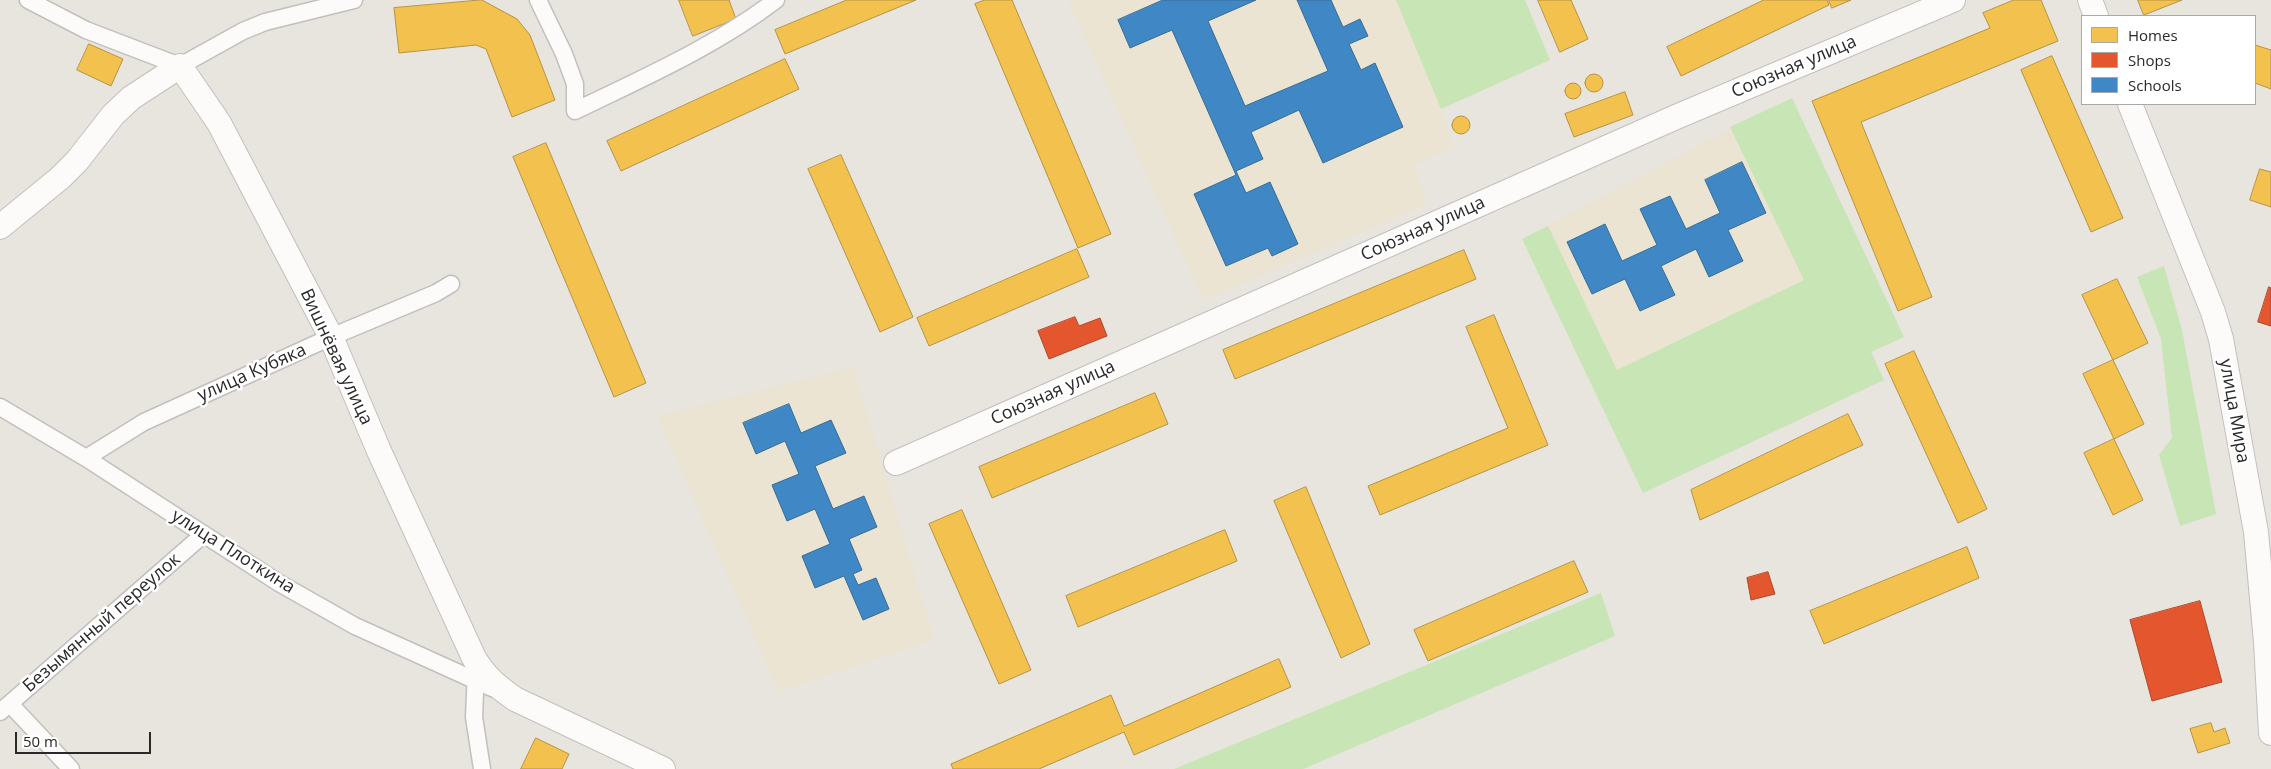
<!DOCTYPE html>
<meta charset="utf-8">
<style>
body{margin:0}
#map{position:relative;width:2271px;height:769px;overflow:hidden;background:#e8e4de;font-family:"Open Sans",sans-serif}
canvas{display:block}
.legend{position:absolute;left:2081px;top:15px;width:175px;height:90px;box-sizing:border-box;background:#fff;border:1px solid #a9a9a9;margin:0;padding:6px 9px;list-style:none;font-size:15px;color:#292929}
.legend li{display:flex;align-items:center;gap:10px;height:25px}
.legend b{width:25px;border:1px solid #a9a9a9}
.scale{position:absolute;left:15px;top:732px;width:136px;height:22px;box-sizing:border-box;border:2px solid #292929;border-top:0;padding-left:6px;font-size:15px;line-height:18px;white-space:nowrap;color:#292929;-webkit-text-stroke:4px #fff;paint-order:stroke}
</style>
<div id="map">
<canvas width="2271" height="769"></canvas>
<ul class="legend">
<li><b style="height:14px;background:#f2c14e"></b>Homes</li>
<li><b style="height:14px;background:#e4572e"></b>Shops</li>
<li><b style="height:14px;background:#3f88c5"></b>Schools</li>
</ul>
<div class="scale">50 m</div>
</div>
<script>
const g = document.querySelector('canvas').getContext('2d');
g.lineJoin = 'round';
function fill(path, color) { g.fillStyle = color; g.fill(path, 'evenodd'); }
function stroke(path, color, width, dash) { g.strokeStyle = color; g.lineWidth = width; g.lineCap = dash ? 'butt' : 'round'; g.setLineDash(dash || []); g.stroke(path); }
function drawText(font, color, halo, rows, align = 'center') {
  g.font = font + ' "Open Sans",sans-serif'; g.lineWidth = 5; g.setLineDash([]); g.textBaseline = 'middle'; g.strokeStyle = halo; g.fillStyle = color; for (const [text, x, y, turn = 0] of rows) {
    g.save(); g.translate(x, y); g.rotate((+turn || 0) * Math.PI / 180); g.textAlign = isNaN(turn) ? turn : align; if (halo) g.strokeText(text, 0, 0); g.fillText(text, 0, 0); g.restore();
  }
}
fill(new Path2D(`
 M 1068,0 L 1525,0 L 1550,60 L 1441,109 L 1454,147 L 1414,165 L 1427,204 L 1203,300 Z
 M 1760,113 L 1853,317 L 1619,440 L 1522,239 Z
 M 853,367 L 934,639 L 779,692 L 657,416 Z`), '#ebe4d2');
fill(new Path2D(`
 M 1396,0 L 1525,0 L 1550,60 L 1441,109 Z
 M 1792,98 L 1904,337 L 1871,352 L 1884,380 L 1643,493 L 1522,239 L 1548,226 L 1617,370 L 1804,280 L 1730,127 Z
 M 2164,266 L 2182,330 L 2216,514 L 2180,526 L 2159,455 L 2172,438 L 2161,339 L 2137,277 Z
 M 1601,593 L 1615,636 L 1303,769 L 1174,769 Z`), '#c8e5b6');
const homes = new Path2D(`
 M 482,0 L 517,19 L 530,35 L 555,100 L 512,117 L 486,49 L 476,45 L 399,53 L 394,8 Z
 M 679,0 L 729,0 L 736,19 L 693,36 Z
 M 847,0 L 916,0 L 785,54 L 775,30 Z
 M 985,0 L 1012,0 L 1111,234 L 1078,248 L 975,4 Z
 M 1538,0 L 1571,0 L 1588,39 L 1560,52 Z
 M 1764,0 L 1827,0 L 1829,5 L 1681,76 L 1667,47 Z
 M 1829,0 L 1851,0 L 1832,8 Z
 M 2014,0 L 2041,0 L 2058,41 L 1861,122 L 1932,297 L 1898,311 L 1812,101 L 1990,28 L 1983,13 Z
 M 2138,0 L 2182,0 L 2144,15 Z
 M 89,44 L 123,59 L 111,86 L 77,70 Z
 M 2255,45 L 2271,50 L 2271,89 L 2255,83 Z
 M 2052,56 L 2123,218 L 2091,232 L 2021,70 Z
 M 785,59 L 799,89 L 621,171 L 607,141 Z
 M1585 83a9 9 0 1 1 18 0a9 9 0 1 1-18 0Z
 M1565 91a8 8 0 1 1 16 0a8 8 0 1 1-16 0Z
 M 1625,92 L 1633,115 L 1574,137 L 1565,114 Z
 M1452 125a9 9 0 1 1 18 0a9 9 0 1 1-18 0Z
 M 546,143 L 646,383 L 614,397 L 513,157 Z
 M 841,155 L 913,317 L 880,332 L 808,169 Z
 M 2260,169 L 2271,172 L 2271,207 L 2250,200 Z
 M 1077,249 L 1089,277 L 929,346 L 917,318 Z
 M 1464,250 L 1476,279 L 1235,379 L 1223,350 Z
 M 2117,279 L 2148,343 L 2113,360 L 2082,295 Z
 M 1494,315 L 1548,445 L 1380,515 L 1368,486 L 1508,428 L 1466,327 Z
 M 1914,351 L 1987,509 L 1958,523 L 1885,364 Z
 M 2113,360 L 2144,424 L 2114,439 L 2083,374 Z
 M 1155,393 L 1168,424 L 992,498 L 979,467 Z
 M 1848,414 L 1863,445 L 1700,520 L 1691,490 Z
 M 2114,439 L 2143,500 L 2113,515 L 2084,453 Z
 M 1306,487 L 1370,644 L 1341,658 L 1274,501 Z
 M 962,510 L 1031,670 L 999,684 L 929,524 Z
 M 1225,530 L 1237,561 L 1078,627 L 1066,596 Z
 M 1967,547 L 1979,578 L 1824,644 L 1810,611 Z
 M 1574,561 L 1588,592 L 1428,661 L 1414,630 Z
 M 1279,659 L 1291,687 L 1134,755 L 1124,732 L 1039,769 L 953,769 L 951,764 L 1111,695 L 1124,726 Z
 M 2211,723 L 2214,732 L 2225,728 L 2230,743 L 2198,753 L 2190,729 Z
 M 536,738 L 569,754 L 562,769 L 521,769 Z`);
fill(homes, '#f2c14e');
stroke(homes, '#b69343', 1);
const shops = new Path2D(`
 M 2269,287 L 2271,288 L 2271,326 L 2258,322 Z
 M 1075,317 L 1079,326 L 1100,318 L 1107,336 L 1049,359 L 1038,331 Z
 M 1768,572 L 1775,594 L 1751,600 L 1747,578 Z
 M 2200,601 L 2222,682 L 2152,701 L 2130,620 Z`);
fill(shops, '#e4572e');
stroke(shops, '#ac492c', 1);
const schools = new Path2D(`
 M 1163,0 L 1256,0 L 1208,21 L 1245,106 L 1328,71 L 1297,0 L 1331,0 L 1343,27 L 1360,19 L 1368,36 L 1349,44 L 1361,70 L 1375,63 L 1403,127 L 1323,163 L 1299,110 L 1251,132 L 1263,159 L 1236,171 L 1246,193 L 1270,182 L 1298,244 L 1272,256 L 1268,248 L 1226,266 L 1194,194 L 1236,175 L 1172,30 L 1130,48 L 1118,20 Z
 M 1742,162 L 1766,213 L 1728,230 L 1743,261 L 1709,277 L 1696,249 L 1661,266 L 1675,295 L 1640,311 L 1625,279 L 1592,294 L 1567,242 L 1605,224 L 1622,261 L 1657,245 L 1640,209 L 1670,196 L 1686,229 L 1720,213 L 1705,180 Z
 M 789,404 L 801,433 L 831,420 L 846,453 L 815,466 L 833,509 L 864,496 L 877,527 L 849,539 L 862,570 L 853,574 L 858,585 L 876,578 L 889,609 L 863,620 L 844,576 L 815,588 L 802,556 L 830,544 L 815,509 L 787,521 L 772,485 L 799,474 L 785,441 L 756,454 L 743,423 Z`);
fill(schools, '#3f88c5');
stroke(schools, '#386c96', 1);
const street = new Path2D(`
 M 28,0 L 86,30 L 180,66 L 243,31 L 265,22 L 354,0
 M 538,0 L 564,54 L 575,84 L 575,111 C 643,78 716,46 776,0
 M 0,407 L 86,458 L 279,583 L 355,626 L 492,688
 M 86,458 L 144,422 L 331,337 L 436,293 L 451,284
 M 476,670 L 474,717 L 482,769
 M 10,704 L 71,769
 M 0,712 L 204,534`);
const secondary = new Path2D(`
 M 2090,0 L 2096,16
 M 2130,104 L 2213,312 L 2221,339 L 2256,532 L 2266,642 L 2271,733
 M 0,227 L 60,178 L 77,161 L 113,115 L 131,98 L 180,66 L 219,123 L 331,337 L 379,451 L 474,658 C 485,677 498,687 515,699 L 663,769
 M 896,463 L 1676,117 L 1953,0`);
stroke(street, '#c1c0c0', 19);
stroke(secondary, '#c1c0c0', 26);
stroke(street, '#fcfbfa', 16);
stroke(secondary, '#fcfbfa', 24);
drawText('18px', '#292929', '#fff', [
 ["Союзная улица",1794,67,-23],
 ["Союзная улица",1423,229,-24],
 ["Вишнёвая улица",336,357,65],
 ["улица Кубяка",252,373,-24],
 ["Союзная улица",1053,393,-24],
 ["улица Мира",2234,411,80],
 ["улица Плоткина",233,552,32],
 ["Безымянный переулок",102,623,-41]
]);
</script>
